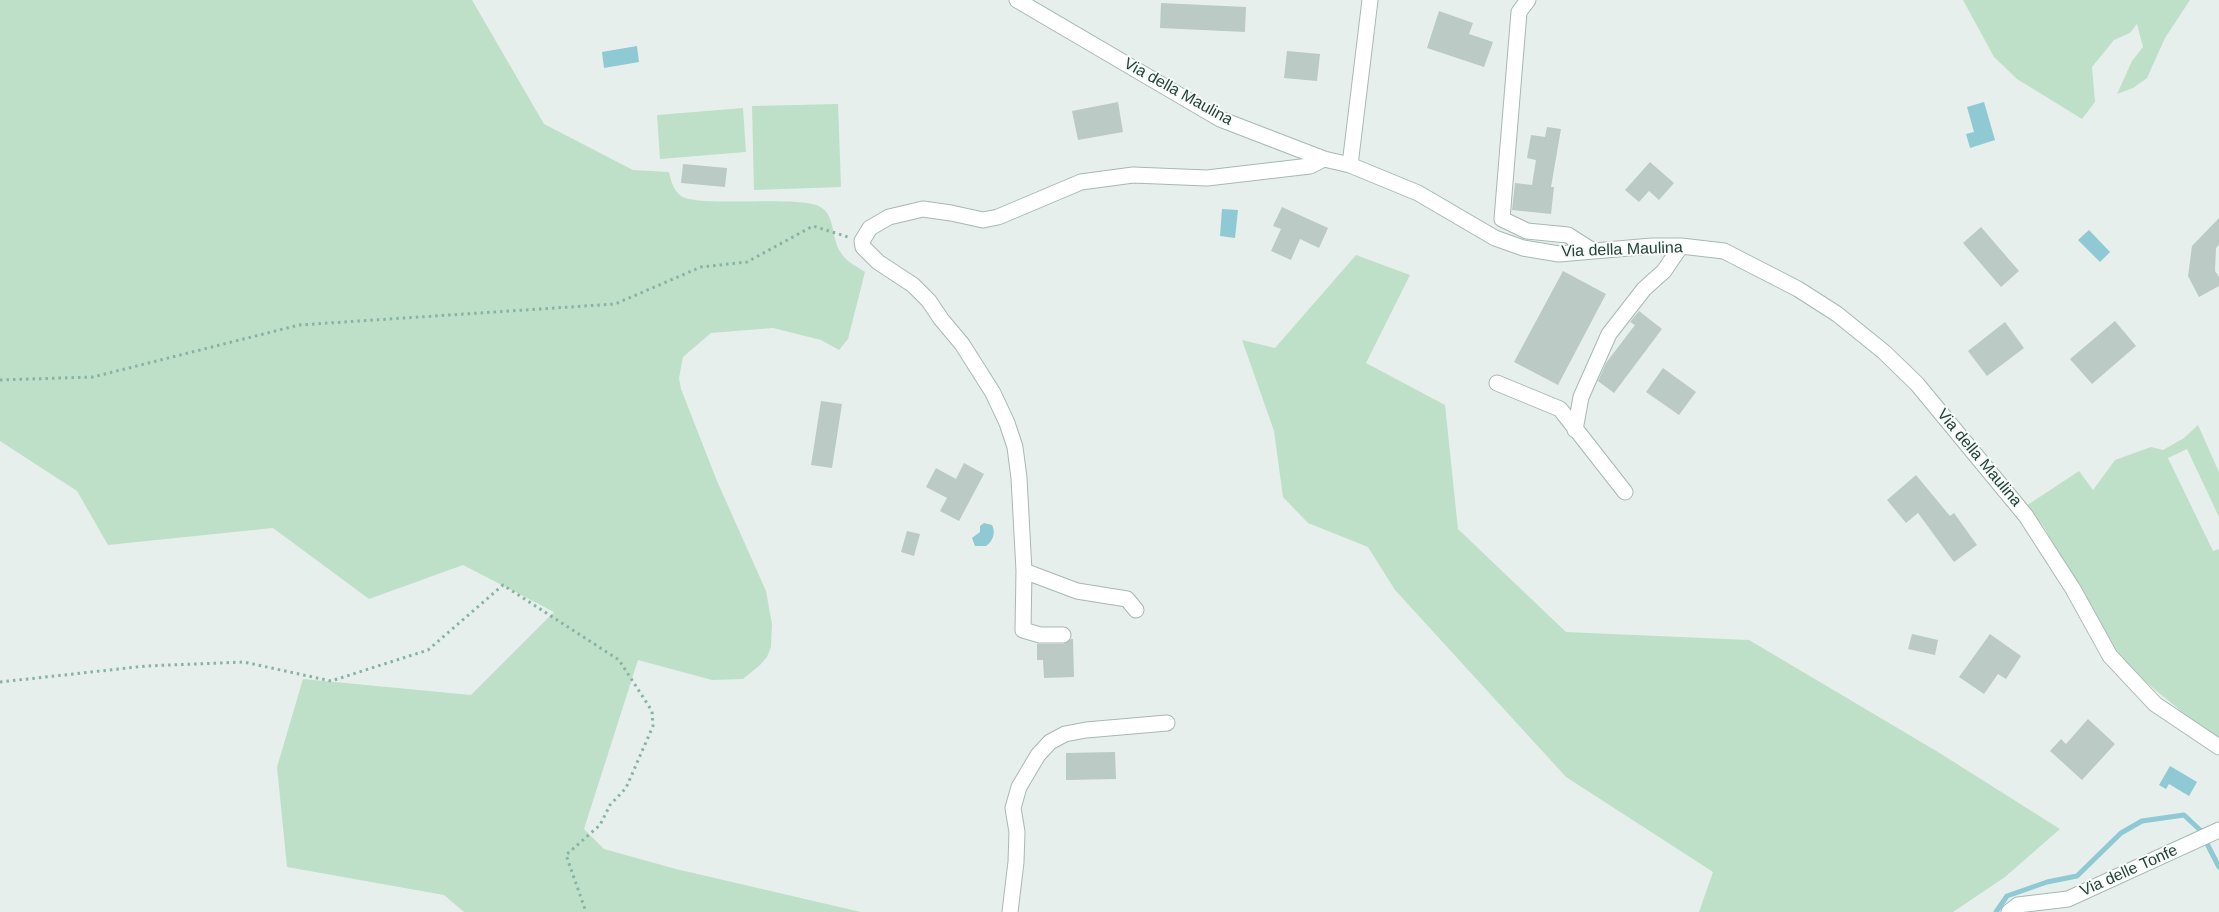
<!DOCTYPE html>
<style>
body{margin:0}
canvas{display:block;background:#e6efeb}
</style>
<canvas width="2219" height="912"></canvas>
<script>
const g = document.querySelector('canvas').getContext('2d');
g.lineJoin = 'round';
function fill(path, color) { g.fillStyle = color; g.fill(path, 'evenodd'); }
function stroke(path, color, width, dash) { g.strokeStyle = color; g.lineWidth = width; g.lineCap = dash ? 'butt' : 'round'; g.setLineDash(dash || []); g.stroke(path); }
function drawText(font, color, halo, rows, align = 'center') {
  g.font = font + ' Arial,sans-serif'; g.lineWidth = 4; g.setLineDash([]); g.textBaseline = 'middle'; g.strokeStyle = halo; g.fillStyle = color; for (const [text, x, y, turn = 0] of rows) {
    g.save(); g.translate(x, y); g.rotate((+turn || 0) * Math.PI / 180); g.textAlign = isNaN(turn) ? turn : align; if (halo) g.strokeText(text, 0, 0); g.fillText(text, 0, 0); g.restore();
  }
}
fill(new Path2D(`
 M 0,0 L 472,0 L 544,124 L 633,170 L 669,172 C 671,181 673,189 680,195 C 694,208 789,196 816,205 C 837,212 830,238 841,253 C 847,262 856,266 865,272 L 848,339 L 839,350 L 821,340 L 773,328 L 711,333 L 683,357 L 679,378 L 681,389 L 717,481 L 766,591 L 772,624 L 771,647 L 767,657 L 760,665 L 743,679 L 712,680 L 638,660 L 584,829 L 604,849 L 676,869 L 861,912 L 464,912 L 444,895 L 287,867 L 277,767 L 303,679 L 471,695 L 554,612 L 463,565 L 369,599 L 273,528 L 108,545 L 77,491 L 0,441 Z
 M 1963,0 L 2190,0 L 2165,38 L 2147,78 L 2133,88 L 2117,94 L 2132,61 L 2143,47 L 2137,24 L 2130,33 L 2114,40 L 2092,67 L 2095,102 L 2082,119 L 2017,79 L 1994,57 Z
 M 838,104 L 841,187 L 754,190 L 752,106 Z
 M 743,108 L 746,152 L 660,159 L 657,115 Z
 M 1356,255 L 1410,275 L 1366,363 L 1445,405 L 1458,529 L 1566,632 L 1749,640 L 1938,752 L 2060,829 L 2005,877 L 1953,912 L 1699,912 L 1713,872 L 1566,777 L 1395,590 L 1368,547 L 1308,523 L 1283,497 L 1274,431 L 1242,340 L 1275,348 Z
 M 2198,425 L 2219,472 L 2219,517 L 2187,449 L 2168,458 L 2213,551 L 2219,549 L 2219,738 L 2193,721 L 2135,673 L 2108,641 L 2044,527 L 2026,506 L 2079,471 L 2093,490 L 2115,460 L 2151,447 L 2163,450 L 2184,438 Z`), '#bfe0c8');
fill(new Path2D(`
 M 637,46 L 639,62 L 604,68 L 602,52 Z
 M 1984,102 L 1995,140 L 1970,148 L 1966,134 L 1974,132 L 1967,107 Z
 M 1222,209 L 1238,210 L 1235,238 L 1220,236 Z
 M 2089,230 L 2110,252 L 2100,262 L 2078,240 Z
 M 984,523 L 992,525 C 996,533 993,541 986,546 L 975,546 L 972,538 L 980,532 L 980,526 Z
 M 2170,766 L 2197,782 L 2189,796 L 2169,784 L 2166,789 L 2159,785 Z`), '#8ec9d4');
stroke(new Path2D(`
 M 1996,912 L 2007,896 L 2047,882 L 2077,876 L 2121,833 L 2142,821 L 2184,815 L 2200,830 L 2219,867`), '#8ec9d4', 5);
fill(new Path2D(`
 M 1161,3 L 1246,7 L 1245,32 L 1160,28 Z
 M 1439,11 L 1473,23 L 1469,34 L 1493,42 L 1484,67 L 1427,48 Z
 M 1287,51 L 1320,54 L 1317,81 L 1284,78 Z
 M 1118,102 L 1123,132 L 1078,140 L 1072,111 Z
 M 1547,127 L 1561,129 L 1551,187 L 1554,187 L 1551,214 L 1512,210 L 1515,183 L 1532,185 L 1536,160 L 1527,158 L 1531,135 L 1545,137 Z
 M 1650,162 L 1674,183 L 1659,200 L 1649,191 L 1639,202 L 1625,190 Z
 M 683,164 L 727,168 L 725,187 L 681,183 Z
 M 1282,207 L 1328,228 L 1319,248 L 1300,239 L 1291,260 L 1271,251 L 1281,229 L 1273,226 Z
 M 2219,218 L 2219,245 L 2216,248 L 2215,271 L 2219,277 L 2219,286 L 2199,297 L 2188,276 L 2192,246 Z
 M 1981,227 L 2019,271 L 2001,287 L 1963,243 Z
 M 1563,271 L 1606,294 L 1558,385 L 1514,362 Z
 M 1639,311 L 1662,329 L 1614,393 L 1598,381 L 1606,363 L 1635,325 L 1630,322 Z
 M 2115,321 L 2136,346 L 2092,384 L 2070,359 Z
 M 2005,322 L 2024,348 L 1987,376 L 1968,351 Z
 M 1663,368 L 1696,392 L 1679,415 L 1646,392 Z
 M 821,401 L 842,404 L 832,468 L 811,465 Z
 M 964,463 L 984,474 L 959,521 L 940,511 L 947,498 L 926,487 L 936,468 L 956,479 Z
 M 1916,475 L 1950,516 L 1954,513 L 1977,545 L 1954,562 L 1918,513 L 1906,523 L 1887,500 Z
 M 907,531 L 920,534 L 914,556 L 901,552 Z
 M 1912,634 L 1938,640 L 1935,655 L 1908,649 Z
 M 1990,634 L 2021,656 L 2006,679 L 1998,674 L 1984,694 L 1959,677 Z
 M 1071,639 L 1073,639 L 1074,677 L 1044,678 L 1043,660 L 1037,660 L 1037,644 L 1063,644 Z
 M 2088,719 L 2115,744 L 2082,780 L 2050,751 L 2061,739 L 2066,744 Z
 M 1115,752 L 1116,779 L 1066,780 L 1066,753 Z`), '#bbcac4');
const minor = new Path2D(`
 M 1017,0 L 1220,119 L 1324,159 L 1350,165 L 1418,193 L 1495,238 L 1523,248 L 1559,254 L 1652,246 L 1681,246 L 1724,251 L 1798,289 L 1837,314 L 1884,352 L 1917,384 L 2026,516 L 2073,589 L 2110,656 L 2155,704 L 2219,747
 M 1528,0 L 1519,12 L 1502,219 L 1527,231 L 1568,235 L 1593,251
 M 1350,165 L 1370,0
 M 1497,383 L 1560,409 L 1625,492
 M 1575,430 L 1581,397 L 1609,334 L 1644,289 L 1664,271 L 1681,246
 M 1024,571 L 1077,591 L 1127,599 L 1136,610
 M 1063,635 L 1040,635 L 1023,630 L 1024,571 L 1019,478 L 1015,447 L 1007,423 L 993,393 L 962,344 L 941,319 L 929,301 L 913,285 L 878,262 L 863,247 L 862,241 L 870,228 L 889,217 L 923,209 L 951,213 L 983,220 L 998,217 L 1081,182 L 1133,175 L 1207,178 L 1310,166 L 1324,159
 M 1010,912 L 1016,862 L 1017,832 L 1013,808 L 1019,787 L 1038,755 L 1050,742 L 1065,734 L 1086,730 L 1167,723
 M 2009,912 L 2018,905 L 2068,899 L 2219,830`);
stroke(minor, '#a8b8b2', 17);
stroke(new Path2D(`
 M 0,380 L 93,377 L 299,325 L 615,304 L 701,267 L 747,262 L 813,226 L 848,237
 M 0,682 L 146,666 L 244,662 L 331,681 L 428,650 L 503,585 L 619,660 L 652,711 L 653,726 L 626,788 L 610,805 L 600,825 L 566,855 L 586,912`), '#86b3a5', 3, [2.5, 4]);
stroke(minor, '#fff', 15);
drawText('16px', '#24423a', '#f7fbf9', [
 ["Via della Maulina",1178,92,29],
 ["Via della Maulina",1622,250,-2],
 ["Via della Maulina",1979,458,50],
 ["Via delle Tonfe",2129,871,-24]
]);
</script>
